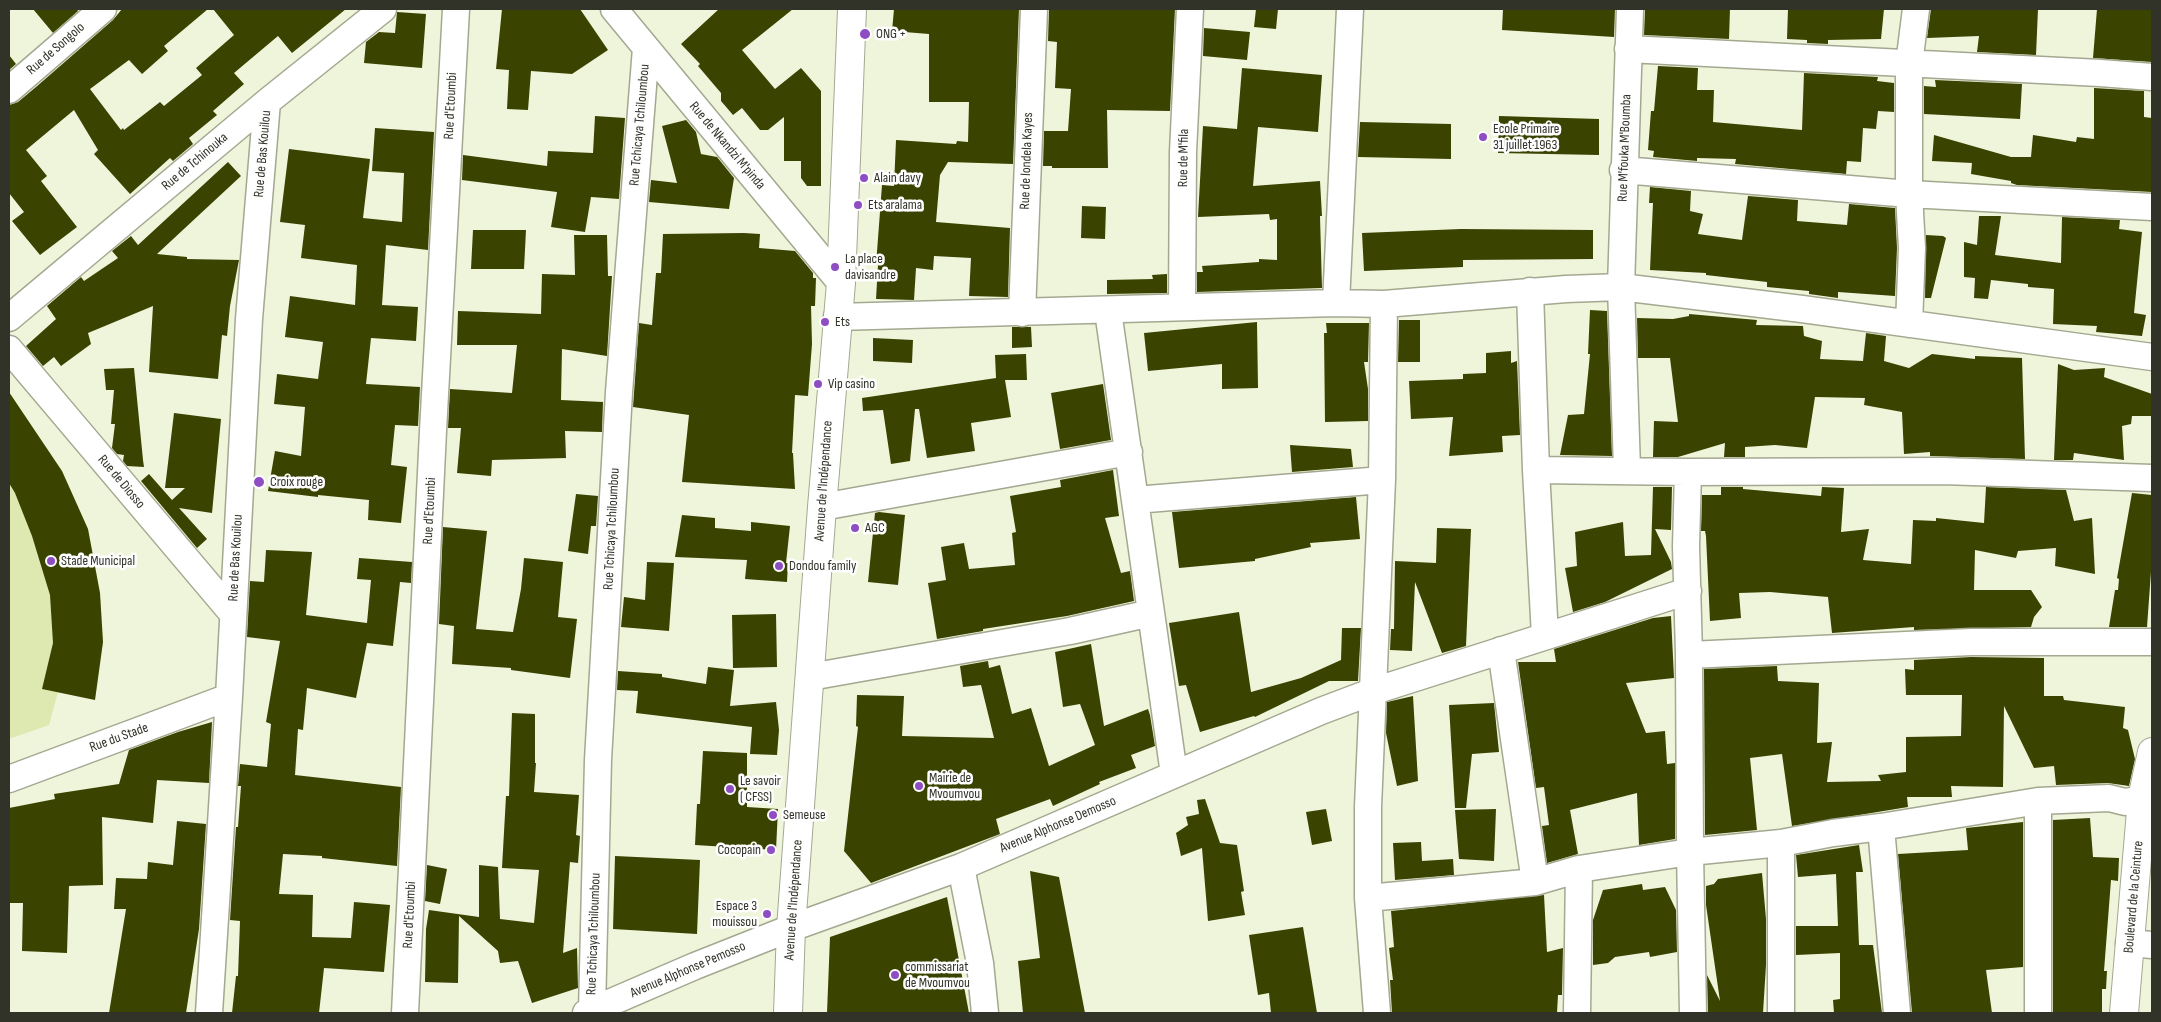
<!DOCTYPE html>
<meta charset="utf-8">
<style>
body{margin:0}
#map{position:relative;width:2161px;height:1022px;overflow:hidden;background:#eff5db;font-family:"Sofia Sans Condensed",sans-serif}
canvas{display:block}
.frame{position:absolute;inset:0;border:10px solid #313329;pointer-events:none}
</style>
<div id="map">
<canvas width="2161" height="1022"></canvas>
<div class="frame"></div>
</div>
<script>
const g = document.querySelector('canvas').getContext('2d');
g.lineJoin = 'round';
function fill(path, color) { g.fillStyle = color; g.fill(path, 'evenodd'); }
function stroke(path, color, width, dash) { g.strokeStyle = color; g.lineWidth = width; g.lineCap = dash ? 'butt' : 'round'; g.setLineDash(dash || []); g.stroke(path); }
function drawText(font, color, halo, rows, align = 'center') {
  g.font = font + ' "Sofia Sans Condensed",sans-serif'; g.lineWidth = 5; g.setLineDash([]); g.textBaseline = 'middle'; g.strokeStyle = halo; g.fillStyle = color; for (const [text, x, y, turn = 0] of rows) {
    g.save(); g.translate(x, y); g.rotate((+turn || 0) * Math.PI / 180); g.textAlign = isNaN(turn) ? turn : align; if (halo) g.strokeText(text, 0, 0); g.fillText(text, 0, 0); g.restore();
  }
}
fill(new Path2D(`
 M 9,400 L 24,415 L 62,471 L 88,529 L 100,593 L 103,642 L 95,700 L 58,692 L 49,725 L 9,739 Z`), '#dde9b1');
fill(new Path2D(`
 M 33,9 L 77,9 L 78,11 L 53,33 Z
 M 122,9 L 208,9 L 164,46 L 168,51 L 142,74 L 129,60 L 90,89 L 121,130 L 123,128 L 124,130 L 160,102 L 164,106 L 202,75 L 196,68 L 234,35 L 213,9 L 346,9 L 292,53 L 278,36 L 234,73 L 244,84 L 213,111 L 217,115 L 189,138 L 193,144 L 173,161 L 170,158 L 130,194 L 94,154 L 98,150 L 74,110 L 26,150 L 47,176 L 41,181 L 77,227 L 40,255 L 12,221 L 24,212 L 9,193 L 9,105 L 18,102 L 36,87 L 113,20 Z
 M 502,9 L 580,9 L 608,50 L 572,74 L 531,71 L 528,110 L 507,109 L 509,70 L 496,69 Z
 M 719,9 L 793,9 L 742,50 L 775,89 L 801,68 L 821,91 L 821,186 L 807,186 L 801,178 L 801,161 L 784,161 L 784,117 L 768,130 L 760,130 L 742,108 L 733,115 L 721,101 L 721,93 L 698,66 L 700,64 L 681,44 Z
 M 894,9 L 1019,9 L 1013,164 L 948,162 L 940,175 L 936,222 L 1010,228 L 1008,297 L 969,296 L 971,258 L 934,256 L 933,270 L 916,268 L 914,300 L 876,299 L 878,265 L 876,265 L 882,185 L 894,186 L 896,140 L 956,144 L 957,141 L 968,142 L 969,102 L 929,102 L 929,34 L 892,31 Z
 M 1049,9 L 1175,9 L 1170,111 L 1107,110 L 1108,168 L 1052,168 L 1052,166 L 1043,166 L 1044,131 L 1068,131 L 1071,89 L 1055,88 L 1057,42 L 1048,41 Z
 M 1256,9 L 1278,9 L 1276,29 L 1254,27 Z
 M 1503,9 L 1615,9 L 1614,37 L 1502,30 Z
 M 1645,9 L 1730,9 L 1729,39 L 1644,35 Z
 M 1788,9 L 1884,9 L 1881,39 L 1828,40 L 1828,44 L 1807,43 L 1807,40 L 1787,39 Z
 M 1931,9 L 2038,9 L 2036,55 L 1977,52 L 1979,36 L 1927,38 Z
 M 2097,9 L 2152,9 L 2152,62 L 2093,58 Z
 M 397,12 L 426,14 L 422,68 L 364,63 L 366,42 L 379,32 L 395,33 Z
 M 1204,28 L 1250,32 L 1247,60 L 1203,56 Z
 M 9,55 L 16,64 L 9,70 Z
 M 1658,66 L 1698,68 L 1697,90 L 1714,90 L 1713,122 L 1802,130 L 1804,73 L 1878,77 L 1877,81 L 1894,83 L 1894,112 L 1878,111 L 1876,129 L 1863,128 L 1861,162 L 1847,161 L 1846,174 L 1735,164 L 1736,159 L 1697,158 L 1697,161 L 1653,157 L 1654,151 L 1648,150 L 1651,111 L 1654,111 Z
 M 1242,68 L 1322,75 L 1318,132 L 1258,127 L 1253,186 L 1320,181 L 1322,216 L 1320,216 L 1322,288 L 1197,292 L 1197,272 L 1203,272 L 1202,266 L 1259,262 L 1259,259 L 1277,260 L 1277,219 L 1270,220 L 1269,214 L 1198,217 L 1203,126 L 1237,129 Z
 M 1935,80 L 2022,84 L 2020,119 L 1924,114 L 1924,86 L 1936,87 Z
 M 2094,88 L 2144,91 L 2144,117 L 2152,118 L 2152,192 L 2017,185 L 2011,183 L 2011,181 L 1971,174 L 1972,163 L 1932,161 L 1934,135 L 2011,157 L 2031,157 L 2033,135 L 2076,142 L 2077,137 L 2094,139 Z
 M 595,116 L 625,118 L 619,199 L 591,197 L 585,232 L 551,227 L 557,192 L 462,180 L 463,155 L 547,166 L 548,151 L 593,153 Z
 M 1499,116 L 1599,119 L 1599,155 L 1498,153 Z
 M 686,120 L 696,132 L 701,154 L 717,157 L 734,178 L 729,209 L 649,202 L 651,180 L 677,183 L 662,126 Z
 M 1360,122 L 1451,124 L 1451,159 L 1358,157 Z
 M 375,128 L 434,132 L 428,250 L 386,245 L 382,305 L 418,307 L 416,341 L 371,338 L 366,384 L 420,387 L 418,426 L 395,425 L 391,465 L 407,467 L 401,523 L 368,520 L 369,500 L 318,495 L 318,497 L 268,491 L 275,451 L 301,456 L 305,407 L 274,404 L 277,374 L 318,379 L 323,342 L 285,337 L 290,296 L 355,305 L 357,265 L 301,258 L 305,225 L 280,222 L 289,149 L 370,159 L 363,218 L 402,222 L 404,173 L 372,171 Z
 M 228,162 L 241,176 L 157,254 L 187,257 L 187,259 L 239,260 L 230,306 L 227,336 L 222,335 L 218,379 L 149,372 L 153,306 L 88,333 L 91,344 L 61,366 L 54,357 L 43,366 L 26,346 L 56,319 L 47,306 L 81,277 L 84,281 L 118,258 L 112,251 L 131,236 L 138,245 Z
 M 1650,187 L 1691,191 L 1690,211 L 1703,214 L 1698,234 L 1742,240 L 1748,196 L 1798,200 L 1797,221 L 1847,225 L 1849,204 L 1895,208 L 1897,248 L 1895,296 L 1838,292 L 1838,298 L 1809,294 L 1809,291 L 1767,287 L 1767,282 L 1706,275 L 1706,273 L 1650,270 L 1653,203 L 1649,203 Z
 M 1082,206 L 1106,207 L 1105,239 L 1081,238 Z
 M 1979,216 L 2001,216 L 1995,255 L 2061,263 L 2062,217 L 2120,220 L 2119,229 L 2142,232 L 2134,313 L 2146,315 L 2142,336 L 2096,332 L 2097,326 L 2053,324 L 2054,289 L 2028,287 L 2028,284 L 1991,280 L 1988,299 L 1974,298 L 1975,278 L 1964,277 L 1964,242 L 1977,245 Z
 M 1461,229 L 1593,230 L 1593,259 L 1463,260 L 1463,267 L 1364,271 L 1362,233 Z
 M 473,230 L 526,230 L 524,269 L 471,269 Z
 M 744,233 L 760,234 L 759,248 L 795,251 L 813,273 L 813,278 L 816,278 L 815,306 L 811,306 L 812,344 L 808,396 L 795,395 L 792,453 L 793,453 L 795,489 L 682,482 L 689,415 L 633,407 L 639,323 L 652,325 L 656,273 L 661,273 L 663,234 Z
 M 574,235 L 607,235 L 608,276 L 612,276 L 607,356 L 562,349 L 561,400 L 603,402 L 602,432 L 565,431 L 566,458 L 492,460 L 491,476 L 457,473 L 461,428 L 448,428 L 450,389 L 512,393 L 517,345 L 457,345 L 458,311 L 541,314 L 542,274 L 575,275 Z
 M 1926,235 L 1943,236 L 1946,238 L 1931,298 L 1925,298 Z
 M 1167,274 L 1167,293 L 1107,294 L 1107,280 L 1153,279 L 1152,275 Z
 M 1590,310 L 1607,311 L 1612,456 L 1560,455 L 1568,415 L 1584,414 L 1590,354 L 1588,354 Z
 M 1689,314 L 1757,320 L 1756,325 L 1803,326 L 1804,336 L 1822,341 L 1820,359 L 1863,361 L 1866,333 L 1886,336 L 1884,361 L 1909,368 L 1932,354 L 1975,359 L 1975,356 L 2022,358 L 2025,459 L 1930,456 L 1930,452 L 1904,454 L 1902,412 L 1864,405 L 1865,398 L 1815,397 L 1807,448 L 1775,445 L 1745,447 L 1745,457 L 1724,457 L 1725,443 L 1678,457 L 1653,457 L 1654,421 L 1678,422 L 1670,358 L 1638,358 L 1637,318 L 1673,319 L 1689,316 Z
 M 1399,320 L 1420,320 L 1420,362 L 1398,362 Z
 M 1257,322 L 1258,388 L 1222,389 L 1222,364 L 1148,371 L 1144,333 Z
 M 1326,323 L 1369,323 L 1368,362 L 1364,362 L 1368,389 L 1368,421 L 1325,422 L 1324,333 L 1327,333 Z
 M 1012,327 L 1031,327 L 1032,347 L 1012,348 Z
 M 873,338 L 913,340 L 912,363 L 873,361 Z
 M 1511,351 L 1511,363 L 1517,361 L 1520,435 L 1502,436 L 1503,452 L 1449,456 L 1453,417 L 1411,419 L 1409,381 L 1463,379 L 1463,374 L 1486,373 L 1486,353 Z
 M 1026,354 L 1027,380 L 1005,380 L 1011,417 L 971,423 L 975,451 L 927,458 L 919,409 L 915,409 L 910,461 L 891,464 L 883,410 L 863,411 L 862,398 L 996,378 L 995,355 Z
 M 2058,364 L 2074,370 L 2105,368 L 2104,377 L 2152,394 L 2152,416 L 2132,416 L 2131,424 L 2122,426 L 2124,460 L 2074,453 L 2073,460 L 2054,460 Z
 M 134,368 L 143,460 L 144,467 L 127,466 L 123,461 L 124,455 L 117,454 L 112,448 L 115,424 L 111,424 L 114,390 L 106,390 L 104,369 Z
 M 1103,384 L 1111,440 L 1060,449 L 1051,393 Z
 M 9,392 L 62,471 L 88,529 L 100,593 L 103,642 L 95,700 L 42,689 L 53,643 L 50,595 L 32,536 L 15,493 L 9,483 Z
 M 174,413 L 221,419 L 212,513 L 179,508 L 207,539 L 197,548 L 141,481 L 149,474 L 172,500 L 185,488 L 165,488 Z
 M 1290,445 L 1351,449 L 1353,467 L 1292,472 Z
 M 1113,470 L 1119,516 L 1105,518 L 1121,573 L 1130,571 L 1134,601 L 1067,616 L 983,629 L 983,631 L 937,639 L 928,583 L 946,580 L 941,547 L 964,543 L 969,569 L 1015,565 L 1012,533 L 1016,532 L 1010,496 L 1061,487 L 1060,480 Z
 M 1653,487 L 1672,487 L 1671,530 L 1655,529 L 1671,562 L 1672,569 L 1605,602 L 1573,612 L 1565,568 L 1577,566 L 1575,532 L 1623,522 L 1625,556 L 1651,555 Z
 M 1721,487 L 1743,487 L 1743,489 L 1821,496 L 1822,487 L 1844,488 L 1841,532 L 1869,529 L 1863,560 L 1911,564 L 1913,520 L 1936,521 L 1936,518 L 1984,523 L 1986,487 L 2066,490 L 2074,521 L 2092,518 L 2095,574 L 2055,566 L 2056,548 L 2018,551 L 2016,558 L 1975,550 L 1974,590 L 2031,590 L 2042,607 L 2034,617 L 2031,627 L 1914,630 L 1914,627 L 1832,633 L 1828,597 L 1770,592 L 1739,593 L 1741,618 L 1710,621 L 1706,536 L 1705,531 L 1701,531 L 1702,495 L 1721,495 Z
 M 2132,493 L 2152,495 L 2152,558 L 2147,627 L 2109,627 L 2115,590 L 2118,590 L 2119,579 L 2117,578 Z
 M 576,494 L 598,496 L 596,526 L 591,526 L 588,554 L 568,551 Z
 M 1356,497 L 1360,539 L 1310,543 L 1311,547 L 1255,559 L 1255,561 L 1179,568 L 1172,512 Z
 M 879,512 L 905,515 L 898,585 L 868,582 L 875,513 Z
 M 682,515 L 715,518 L 715,528 L 751,531 L 751,522 L 790,526 L 786,563 L 788,563 L 787,582 L 745,579 L 747,560 L 675,557 Z
 M 443,527 L 487,531 L 476,629 L 513,632 L 521,589 L 524,558 L 563,562 L 558,617 L 577,619 L 570,678 L 511,670 L 511,668 L 452,664 L 454,626 L 439,624 Z
 M 1437,528 L 1471,529 L 1466,646 L 1442,653 L 1415,582 L 1412,651 L 1390,650 L 1391,629 L 1394,629 L 1395,561 L 1436,563 Z
 M 266,550 L 312,552 L 306,615 L 367,623 L 371,580 L 357,579 L 359,558 L 412,562 L 411,583 L 400,582 L 393,646 L 367,643 L 356,698 L 307,688 L 303,730 L 298,729 L 295,775 L 401,787 L 397,866 L 322,858 L 322,856 L 283,854 L 279,894 L 313,895 L 312,937 L 351,938 L 354,902 L 390,905 L 384,972 L 324,968 L 319,1013 L 232,1013 L 236,976 L 238,976 L 240,921 L 230,920 L 236,827 L 238,827 L 241,786 L 238,786 L 240,764 L 267,767 L 271,724 L 266,722 L 280,641 L 247,637 L 250,581 L 264,582 Z
 M 647,562 L 674,563 L 669,631 L 621,627 L 624,597 L 645,600 Z
 M 1239,612 L 1251,692 L 1301,678 L 1341,660 L 1342,628 L 1361,628 L 1358,681 L 1329,681 L 1255,717 L 1254,716 L 1200,732 L 1186,685 L 1179,686 L 1169,623 Z
 M 776,614 L 777,667 L 733,668 L 732,615 Z
 M 1671,616 L 1674,678 L 1626,683 L 1646,733 L 1665,731 L 1667,764 L 1675,763 L 1675,839 L 1639,845 L 1637,793 L 1570,810 L 1578,854 L 1547,863 L 1542,826 L 1549,825 L 1544,787 L 1536,788 L 1518,662 L 1556,662 L 1554,649 L 1653,618 Z
 M 1091,644 L 1104,726 L 1148,709 L 1150,715 L 1155,746 L 1131,755 L 1136,768 L 1099,782 L 1100,784 L 1053,806 L 1050,799 L 996,819 L 1000,834 L 871,883 L 844,851 L 858,727 L 856,726 L 857,695 L 904,696 L 902,736 L 994,738 L 981,685 L 963,687 L 960,666 L 988,661 L 989,668 L 1000,665 L 1012,714 L 1031,708 L 1049,766 L 1095,745 L 1080,704 L 1063,707 L 1055,652 Z
 M 1971,657 L 2044,658 L 2044,696 L 2063,696 L 2064,700 L 2125,707 L 2123,728 L 2128,730 L 2135,759 L 2129,786 L 2108,783 L 2056,785 L 2054,766 L 2034,768 L 2004,706 L 2003,787 L 1951,786 L 1952,797 L 1907,797 L 1908,807 L 1792,826 L 1782,754 L 1750,758 L 1757,830 L 1705,835 L 1704,669 L 1777,666 L 1778,681 L 1819,683 L 1817,743 L 1832,742 L 1827,782 L 1881,781 L 1878,775 L 1906,772 L 1906,737 L 1961,736 L 1962,695 L 1906,695 L 1905,669 L 1914,670 L 1914,660 Z
 M 708,667 L 734,670 L 730,706 L 776,702 L 779,730 L 777,755 L 750,754 L 752,727 L 636,713 L 638,691 L 617,690 L 618,671 L 662,674 L 662,677 L 706,684 Z
 M 1413,696 L 1418,781 L 1397,786 L 1386,733 L 1387,702 Z
 M 1494,703 L 1499,752 L 1472,754 L 1466,808 L 1455,808 L 1449,705 Z
 M 512,713 L 535,714 L 535,763 L 536,763 L 534,792 L 579,795 L 576,835 L 580,836 L 578,863 L 570,862 L 563,953 L 577,948 L 578,988 L 532,1003 L 518,961 L 500,963 L 498,951 L 459,916 L 458,983 L 425,982 L 426,929 L 429,910 L 479,917 L 479,865 L 498,867 L 500,919 L 534,923 L 539,870 L 502,868 L 506,796 L 509,796 Z
 M 212,722 L 209,783 L 157,780 L 153,823 L 102,817 L 103,885 L 69,886 L 67,953 L 22,951 L 23,903 L 9,903 L 9,808 L 55,799 L 54,794 L 119,784 L 129,750 L 178,732 Z
 M 703,751 L 747,753 L 747,807 L 778,809 L 776,850 L 695,845 L 697,804 L 700,804 Z
 M 1205,799 L 1220,843 L 1237,845 L 1244,891 L 1241,892 L 1245,915 L 1208,921 L 1202,848 L 1181,856 L 1176,833 L 1188,825 L 1186,817 L 1199,814 L 1197,800 Z
 M 1326,809 L 1332,841 L 1312,845 L 1306,812 Z
 M 1496,809 L 1494,861 L 1459,859 L 1455,810 Z
 M 2090,818 L 2093,857 L 2119,858 L 2118,881 L 2111,880 L 2104,971 L 2107,971 L 2106,989 L 2102,989 L 2102,1013 L 2053,1013 L 2053,820 Z
 M 177,821 L 206,824 L 199,929 L 186,1013 L 109,1013 L 126,909 L 114,909 L 116,878 L 147,879 L 148,862 L 173,865 Z
 M 2023,822 L 2023,967 L 1986,970 L 1992,1013 L 1912,1013 L 1898,854 L 1968,850 L 1966,828 Z
 M 1421,842 L 1422,861 L 1453,859 L 1454,875 L 1395,880 L 1393,843 Z
 M 1859,845 L 1863,872 L 1856,872 L 1859,945 L 1873,945 L 1882,1013 L 1834,1013 L 1833,1000 L 1840,999 L 1840,953 L 1796,955 L 1796,926 L 1838,926 L 1836,874 L 1798,877 L 1796,855 Z
 M 615,856 L 700,860 L 697,934 L 613,929 Z
 M 427,865 L 447,869 L 440,904 L 425,901 Z
 M 1030,871 L 1059,877 L 1085,1013 L 1023,1013 L 1018,961 L 1040,958 Z
 M 1762,873 L 1766,919 L 1766,965 L 1763,1013 L 1708,1013 L 1707,975 L 1720,1001 L 1706,905 L 1706,886 L 1714,884 L 1718,879 Z
 M 1642,884 L 1643,890 L 1665,887 L 1676,910 L 1677,952 L 1650,957 L 1649,952 L 1615,957 L 1608,963 L 1593,965 L 1593,920 L 1603,890 Z
 M 1544,895 L 1547,952 L 1563,948 L 1562,995 L 1558,995 L 1557,1013 L 1392,1013 L 1390,980 L 1393,980 L 1389,948 L 1394,947 L 1391,911 Z
 M 947,897 L 969,1013 L 827,1013 L 830,937 Z
 M 1303,927 L 1317,1013 L 1271,1013 L 1269,993 L 1258,995 L 1249,935 Z`), '#3b4301');
const street = new Path2D(`
 M 614,9 L 841,283
 M 1628,49 L 2100,73 L 2152,77
 M 9,90 L 103,9
 M 1623,170 L 1909,194 L 2152,207
 M 1530,291 L 1536,470 L 1545,636
 M 1336,303 L 1350,9
 M 1182,307 L 1183,152 L 1190,9
 M 1108,311 L 1174,774
 M 1022,313 L 1034,9
 M 837,317 L 1336,303 L 1384,304 L 1566,289 L 1621,287 L 1802,309 L 2152,357
 M 9,318 L 267,102 L 383,9
 M 1909,324 L 1912,248 L 1909,194 L 1909,64 L 1916,9
 M 9,349 L 233,614
 M 1627,469 L 1621,287 L 1630,9
 M 1536,470 L 1688,472 L 1942,471 L 2152,478
 M 1688,472 L 1686,546 L 1689,655 L 1690,852 L 1693,1013
 M 1135,500 L 1382,480
 M 822,507 L 1129,452
 M 1501,650 L 1535,882
 M 1689,655 L 1971,642 L 2152,642
 M 810,677 L 1070,631 L 1151,613
 M 9,779 L 229,697
 M 2038,801 L 2038,1013
 M 1881,827 L 1897,1013
 M 961,867 L 980,963 L 985,1013
 M 1368,898 L 1535,882 L 1579,869 L 1690,852 L 1781,843 L 1833,833 L 1881,827 L 2038,801 L 2109,798 L 2125,802 L 2142,799
 M 2129,943 L 2152,945
 M 592,1011 L 598,760 L 619,392 L 646,48
 M 209,1013 L 229,697 L 249,319 L 267,102
 M 405,1013 L 433,431 L 456,9
 M 586,1013 L 695,966 L 791,928 L 961,867 L 1321,711 L 1374,691 L 1688,591
 M 1377,1013 L 1368,898 L 1368,807 L 1382,480 L 1384,304
 M 1577,1013 L 1579,869
 M 1781,1013 L 1781,843`);
const secondary = new Path2D(`
 M 788,1013 L 791,928 L 822,507 L 841,283 L 852,9
 M 2124,1013 L 2142,799 L 2152,752`);
stroke(street, '#a3a890', 29);
stroke(secondary, '#a3a890', 30);
stroke(street, '#fff', 26);
stroke(secondary, '#fff', 28);
for (const [x, y, r, color] of [
 [865,34,6,"#8e4dc2"],
 [1483,137,5,"#8e4dc2"],
 [864,178,5,"#8e4dc2"],
 [858,205,5,"#8e4dc2"],
 [835,267,5,"#8e4dc2"],
 [825,322,5,"#8e4dc2"],
 [818,384,5,"#8e4dc2"],
 [259,482,6,"#8e4dc2"],
 [855,528,5,"#8e4dc2"],
 [51,561,5,"#8e4dc2"],
 [779,566,5,"#8e4dc2"],
 [919,786,5,"#8e4dc2"],
 [730,789,5,"#8e4dc2"],
 [773,815,5,"#8e4dc2"],
 [771,850,5,"#8e4dc2"],
 [767,914,5,"#8e4dc2"],
 [895,975,5,"#8e4dc2"]
]) { const dot = new Path2D(); dot.arc(x, y, r, 0, 2 * Math.PI); g.fillStyle = color; g.fill(dot); stroke(dot, '#fefefe', 2); }
drawText('14px', '#313329', '#fefefe', [
 ["ONG +",876,34],
 ["Ecole Primaire",1493,129],
 ["31 juillet 1963",1493,145],
 ["Alain davy",874,178],
 ["Ets aralama",868,205],
 ["La place",845,259],
 ["davisandre",845,275],
 ["Ets",835,322],
 ["Vip casino",828,384],
 ["Croix rouge",270,482],
 ["AGC",865,528],
 ["Stade Municipal",61,561],
 ["Dondou family",789,566],
 ["Mairie de",929,778],
 ["Mvoumvou",929,794],
 ["Le savoir",740,781],
 ["( CFSS)",740,797],
 ["Semeuse",783,815],
 ["Cocopain",761,850,"right"],
 ["Espace 3",757,906,"right"],
 ["mouissou",757,922,"right"],
 ["commissariat",905,967],
 ["de Mvoumvou",905,983]
], 'left');
drawText('14px', '#313329', '#fefefe', [
 ["Rue de Songolo",56,49,-41],
 ["Rue d'Etoumbi",451,106,-87],
 ["Rue Tchicaya Tchiloumbou",640,125,-85],
 ["Rue de Nkandzi M'pinda",727,146,50],
 ["Rue M'fouka M'Boumba",1625,148,-88],
 ["Rue de Bas Kouilou",263,154,-85],
 ["Rue de M'fila",1184,158,-89],
 ["Rue de londela Kayes",1027,161,-88],
 ["Rue de Tchinouka",195,162,-40],
 ["Avenue de l'Indépendance",824,481,-86],
 ["Rue de Diosso",121,482,50],
 ["Rue d'Etoumbi",430,511,-87],
 ["Rue Tchicaya Tchiloumbou",612,529,-87],
 ["Rue de Bas Kouilou",236,558,-87],
 ["Rue du Stade",119,738,-20],
 ["Avenue Alphonse Demosso",1058,825,-23],
 ["Boulevard de la Ceinture",2134,897,-85],
 ["Avenue de l'Indépendance",794,900,-86],
 ["Rue d'Etoumbi",410,915,-87],
 ["Rue Tchicaya Tchiloumbou",594,934,-88],
 ["Avenue Alphonse Pemosso",688,970,-23]
]);
</script>
